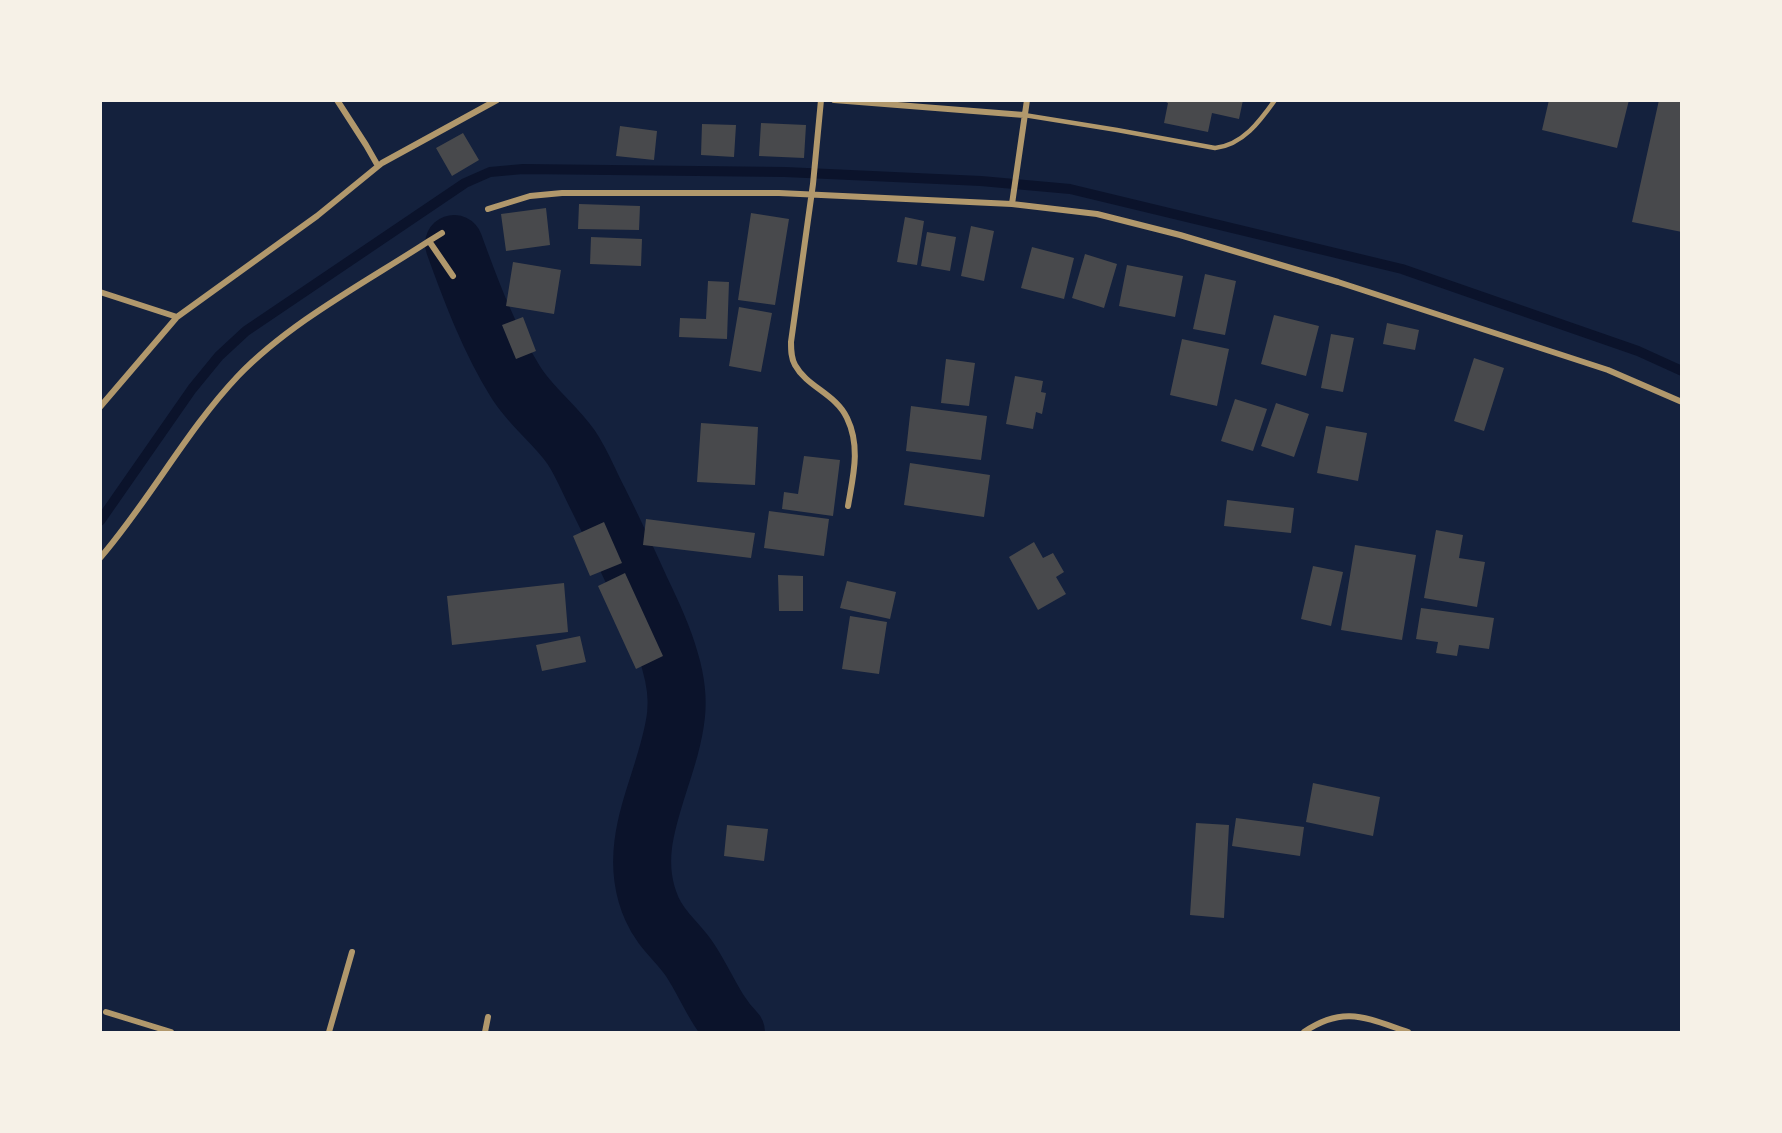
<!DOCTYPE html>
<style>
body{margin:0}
#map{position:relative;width:1782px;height:1133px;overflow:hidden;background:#14213d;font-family:Cabin,sans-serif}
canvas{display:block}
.frame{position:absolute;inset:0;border:102px solid #f6f1e7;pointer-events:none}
</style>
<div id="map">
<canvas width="1782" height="1133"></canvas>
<div class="frame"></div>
</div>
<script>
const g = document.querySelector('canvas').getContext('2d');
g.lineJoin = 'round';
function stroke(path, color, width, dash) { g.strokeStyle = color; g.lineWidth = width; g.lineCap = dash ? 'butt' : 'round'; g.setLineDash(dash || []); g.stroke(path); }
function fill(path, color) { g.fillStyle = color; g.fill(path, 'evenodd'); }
stroke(new Path2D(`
 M 100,521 L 192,389 L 219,356 L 246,331 L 465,183 L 490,172 L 523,169 L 785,172 L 981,181 L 1070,189 L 1402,269 L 1638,351 L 1682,371`), '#0b132b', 10);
stroke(new Path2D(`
 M 454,244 C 471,291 489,339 515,381 C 530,406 554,423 571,447 C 582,463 589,482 598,499 C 613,529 627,559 641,590 C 652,613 663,636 670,661 C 675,678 678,697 676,715 C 669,780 622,842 652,909 C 661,930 678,942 690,960 C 706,984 715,1011 736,1032`), '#0b132b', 58);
fill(new Path2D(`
 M 1162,100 L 1243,100 L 1239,119 L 1212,113 L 1208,132 L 1164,123 L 1168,103 Z
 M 1549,100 L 1629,100 L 1617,148 L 1542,130 Z
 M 1659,100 L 1682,100 L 1682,232 L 1632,222 Z
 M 761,123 L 806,125 L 804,158 L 759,156 Z
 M 702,124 L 736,125 L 734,157 L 701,155 Z
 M 620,126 L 657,131 L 654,160 L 616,156 Z
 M 463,133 L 479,160 L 452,176 L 436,148 Z
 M 579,204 L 640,206 L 639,230 L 578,229 Z
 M 546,208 L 550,245 L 506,251 L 501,214 Z
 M 751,213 L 789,219 L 775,305 L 738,300 Z
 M 905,217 L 924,221 L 917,265 L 897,262 Z
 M 971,226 L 994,231 L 984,281 L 961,276 Z
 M 927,232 L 956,237 L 950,271 L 921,266 Z
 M 591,237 L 642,239 L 641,266 L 590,264 Z
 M 1032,247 L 1074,258 L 1064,299 L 1021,288 Z
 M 1085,254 L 1117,264 L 1104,308 L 1072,298 Z
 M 513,262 L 561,270 L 554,314 L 506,306 Z
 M 1127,265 L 1183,276 L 1175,317 L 1119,306 Z
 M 1205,274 L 1236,281 L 1225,335 L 1193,329 Z
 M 708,281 L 729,282 L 727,339 L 679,337 L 680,318 L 706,319 Z
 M 739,307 L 772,313 L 761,372 L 729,366 Z
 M 1274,315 L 1319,326 L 1306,376 L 1261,364 Z
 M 523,317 L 536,351 L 516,359 L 502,325 Z
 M 1387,323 L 1419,330 L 1415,350 L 1383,344 Z
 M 1331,334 L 1354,338 L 1343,392 L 1321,388 Z
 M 1182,339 L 1229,349 L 1217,406 L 1170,395 Z
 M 1474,358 L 1504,368 L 1484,431 L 1454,421 Z
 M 946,359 L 975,363 L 969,406 L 941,403 Z
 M 1015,376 L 1043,381 L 1041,392 L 1046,393 L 1042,414 L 1036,412 L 1033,429 L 1006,424 Z
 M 1235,399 L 1267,409 L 1253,451 L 1221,441 Z
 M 1276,403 L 1309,414 L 1294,457 L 1261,446 Z
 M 911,406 L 987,416 L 981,460 L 906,451 Z
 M 701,423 L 758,427 L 755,485 L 697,482 Z
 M 1326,426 L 1367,433 L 1358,481 L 1317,473 Z
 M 804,456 L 840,460 L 833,516 L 782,509 L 784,492 L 798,494 Z
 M 910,463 L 990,475 L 984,517 L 904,505 Z
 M 1227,500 L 1294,508 L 1291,533 L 1224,526 Z
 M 769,511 L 829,519 L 824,556 L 764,548 Z
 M 646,519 L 755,533 L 751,558 L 643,545 Z
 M 604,522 L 622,563 L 590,576 L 573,536 Z
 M 1436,530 L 1463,535 L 1459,558 L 1485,562 L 1477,607 L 1424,598 Z
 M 1034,542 L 1043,558 L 1053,553 L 1064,572 L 1056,577 L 1066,594 L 1038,610 L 1009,557 Z
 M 1355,545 L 1416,555 L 1402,640 L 1341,630 Z
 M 1313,566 L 1343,572 L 1331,626 L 1301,619 Z
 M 625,573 L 663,656 L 636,669 L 598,586 Z
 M 778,575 L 803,576 L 803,611 L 779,611 Z
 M 847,581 L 896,592 L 890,619 L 840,608 Z
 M 564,583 L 568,632 L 452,645 L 447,596 Z
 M 1421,608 L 1494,618 L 1489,649 L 1459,645 L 1457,656 L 1436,653 L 1438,642 L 1416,639 Z
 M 850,616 L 887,622 L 879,674 L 842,669 Z
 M 580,636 L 586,662 L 542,671 L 536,645 Z
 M 1313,783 L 1380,797 L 1373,836 L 1306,822 Z
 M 1236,818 L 1304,827 L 1300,856 L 1232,846 Z
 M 1196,823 L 1229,825 L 1224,918 L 1190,915 Z
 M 727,825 L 768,829 L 764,861 L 724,856 Z`), '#48494c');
stroke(new Path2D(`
 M 1024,115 L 1117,130 L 1215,148 C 1243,145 1260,121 1275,100`), '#b1986c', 4.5);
stroke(new Path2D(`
 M 337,100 L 366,145 L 378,166
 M 821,100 L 813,184 L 791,342 C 791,350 791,358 795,365 C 807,387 836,394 847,418 C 861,447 853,476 848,506
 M 834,100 L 1024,115
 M 1012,204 L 1027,100
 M 488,209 L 530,196 L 562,193 L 779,193 L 1012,204 L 1097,214 L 1180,235 L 1338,282 L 1608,370 L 1682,402
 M 442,233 L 429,241 L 453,276
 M 100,292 L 177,317
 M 100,407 L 177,317 L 317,216 L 382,163 L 497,100
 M 100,558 C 150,500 186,431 238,376 C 290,322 366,282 429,241
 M 106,1012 L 171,1032
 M 329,1032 L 352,952
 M 485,1032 L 488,1017
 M 1304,1032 C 1344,1005 1366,1018 1408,1032`), '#b1986c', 6);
</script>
